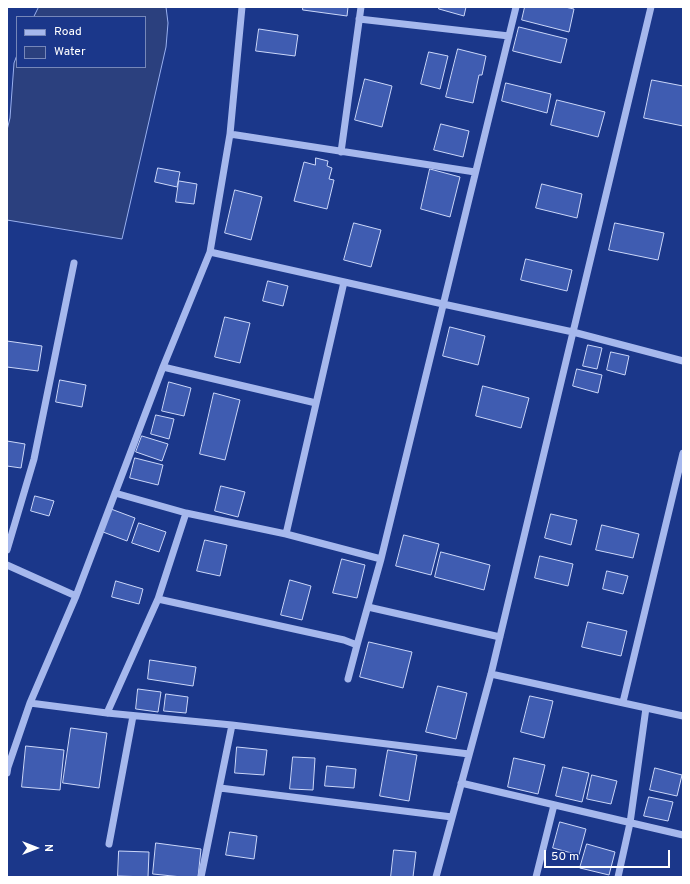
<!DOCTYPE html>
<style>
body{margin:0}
#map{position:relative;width:690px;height:884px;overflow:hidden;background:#1b378a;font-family:Overpass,sans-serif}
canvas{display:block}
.frame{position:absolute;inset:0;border:8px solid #fff;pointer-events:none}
.legend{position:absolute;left:16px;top:16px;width:130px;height:52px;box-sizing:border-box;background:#1b378a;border:1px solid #7687b9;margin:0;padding:5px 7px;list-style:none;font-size:12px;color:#fff}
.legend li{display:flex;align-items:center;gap:8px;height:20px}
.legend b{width:20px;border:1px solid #7687b9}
.north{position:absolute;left:16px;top:828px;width:40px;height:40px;-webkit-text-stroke:3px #1b378a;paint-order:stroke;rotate:90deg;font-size:11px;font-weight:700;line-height:16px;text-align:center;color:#fff}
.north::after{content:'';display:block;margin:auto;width:14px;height:18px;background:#fff;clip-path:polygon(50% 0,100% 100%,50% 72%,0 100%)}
.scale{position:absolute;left:544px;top:850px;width:126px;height:18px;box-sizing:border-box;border:2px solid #fff;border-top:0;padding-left:5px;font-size:12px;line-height:14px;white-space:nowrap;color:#fff;-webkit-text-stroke:3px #1b378a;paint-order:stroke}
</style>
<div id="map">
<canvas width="690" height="884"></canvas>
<div class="frame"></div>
<ul class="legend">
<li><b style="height:5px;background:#a6b8ed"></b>Road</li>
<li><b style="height:11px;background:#2b407e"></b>Water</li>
</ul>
<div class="north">N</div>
<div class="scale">50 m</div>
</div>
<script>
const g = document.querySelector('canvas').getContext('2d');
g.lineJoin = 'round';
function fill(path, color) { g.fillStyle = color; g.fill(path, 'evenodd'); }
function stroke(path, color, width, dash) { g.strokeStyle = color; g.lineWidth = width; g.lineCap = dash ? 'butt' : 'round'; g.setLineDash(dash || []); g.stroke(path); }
const water = new Path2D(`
 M 39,7 L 166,7 L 168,23 L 166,47 L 122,239 L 7,220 L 7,130 L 10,118 L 14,63 L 17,55 L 17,67 L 145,67 L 145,17 L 34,17 Z`);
fill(water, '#2b407e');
stroke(water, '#99b0ef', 1);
const building = new Path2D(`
 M 303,7 L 348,7 L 347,16 L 303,10 Z
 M 439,7 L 466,7 L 464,16 L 439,9 Z
 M 525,7 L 565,7 L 574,9 L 569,32 L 522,20 Z
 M 519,27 L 567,39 L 561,63 L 513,51 Z
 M 259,29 L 298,35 L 295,56 L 256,51 Z
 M 458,49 L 486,56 L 482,75 L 479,75 L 473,103 L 446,97 Z
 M 429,52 L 448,56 L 440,89 L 421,84 Z
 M 365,79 L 392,86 L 382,127 L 355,120 Z
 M 652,80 L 683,86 L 683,126 L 644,118 Z
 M 506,83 L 551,94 L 547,113 L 502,101 Z
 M 557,100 L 605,112 L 598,137 L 551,125 Z
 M 441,124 L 469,131 L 463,157 L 434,150 Z
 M 316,158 L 328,161 L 327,166 L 332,168 L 329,179 L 334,180 L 327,209 L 294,201 L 304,162 L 315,165 Z
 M 158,168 L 180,172 L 177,187 L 155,182 Z
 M 430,169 L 460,177 L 450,217 L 421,209 Z
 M 179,181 L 197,184 L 194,204 L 176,202 Z
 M 542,184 L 582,194 L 577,218 L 536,208 Z
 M 235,190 L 262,197 L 251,240 L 225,233 Z
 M 354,223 L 381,230 L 371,267 L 344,260 Z
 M 615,223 L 664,233 L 658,260 L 609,250 Z
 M 526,259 L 572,270 L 567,291 L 521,280 Z
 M 268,281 L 288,286 L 283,306 L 263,301 Z
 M 225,317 L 250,323 L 240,363 L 215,357 Z
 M 450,327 L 485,336 L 478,365 L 443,356 Z
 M 7,341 L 42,346 L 38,371 L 7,367 Z
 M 588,345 L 602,348 L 597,369 L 583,366 Z
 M 611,352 L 629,356 L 625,375 L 607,370 Z
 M 577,369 L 602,375 L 598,393 L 573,386 Z
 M 60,380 L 86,385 L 82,407 L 56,402 Z
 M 169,382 L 191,388 L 184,416 L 162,411 Z
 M 483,386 L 529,398 L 521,428 L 476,416 Z
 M 214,393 L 240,400 L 225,460 L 200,454 Z
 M 156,415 L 174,419 L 169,439 L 151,434 Z
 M 142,436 L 168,444 L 162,461 L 136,452 Z
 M 7,441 L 25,444 L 21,468 L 7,466 Z
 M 135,458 L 163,465 L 158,485 L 130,478 Z
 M 221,486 L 245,492 L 238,517 L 215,511 Z
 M 35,496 L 54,501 L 49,516 L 31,511 Z
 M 111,509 L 135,518 L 127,541 L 103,532 Z
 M 551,514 L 577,520 L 571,545 L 545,538 Z
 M 139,523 L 166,532 L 159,552 L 132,543 Z
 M 602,525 L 639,534 L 633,558 L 596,550 Z
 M 404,535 L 439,544 L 431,575 L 396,566 Z
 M 205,540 L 227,545 L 220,576 L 197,571 Z
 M 441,552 L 490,565 L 484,590 L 435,577 Z
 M 540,556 L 573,564 L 568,586 L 535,578 Z
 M 342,559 L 365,565 L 357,598 L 333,593 Z
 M 607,571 L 628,576 L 623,594 L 603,589 Z
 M 290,580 L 311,586 L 302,620 L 281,615 Z
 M 116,581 L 143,589 L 139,604 L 112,597 Z
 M 588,622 L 627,631 L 621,656 L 582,647 Z
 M 369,642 L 412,652 L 403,688 L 360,677 Z
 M 150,660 L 196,667 L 193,686 L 148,679 Z
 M 438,686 L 467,693 L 456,739 L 426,732 Z
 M 138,689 L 161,692 L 158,712 L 136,709 Z
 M 166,694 L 188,697 L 186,713 L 164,711 Z
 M 530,696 L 553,701 L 544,738 L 521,732 Z
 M 71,728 L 107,733 L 99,788 L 63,783 Z
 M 26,746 L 64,750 L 60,790 L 22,787 Z
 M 237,747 L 267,750 L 264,775 L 235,773 Z
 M 388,750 L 417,755 L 409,801 L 380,796 Z
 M 293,757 L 315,758 L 313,790 L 290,789 Z
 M 514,758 L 545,765 L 538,794 L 508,787 Z
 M 327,766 L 356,769 L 354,788 L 325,786 Z
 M 563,767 L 589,773 L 582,802 L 556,796 Z
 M 655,768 L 682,775 L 677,796 L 650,790 Z
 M 592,775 L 617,781 L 611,804 L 587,799 Z
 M 649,797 L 673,802 L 668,821 L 644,816 Z
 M 560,822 L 586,829 L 579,855 L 553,848 Z
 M 230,832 L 257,836 L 254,859 L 226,855 Z
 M 156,843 L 201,849 L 198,877 L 182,877 L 153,874 Z
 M 587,844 L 615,852 L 609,875 L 580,868 Z
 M 394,850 L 416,852 L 413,877 L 391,877 Z
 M 119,851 L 149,852 L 148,877 L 118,876 Z`);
fill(building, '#3f5cb1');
stroke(building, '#cbd7f9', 1);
stroke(new Path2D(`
 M 359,19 L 509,36
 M 230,134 L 475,172
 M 341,152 L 361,7
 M 210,252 L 443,304 L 573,332 L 683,361
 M 163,367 L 316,403
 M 115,493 L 186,513 L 286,534 L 381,559
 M 286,534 L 344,282
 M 7,550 L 34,459 L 74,263
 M 7,565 L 76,596
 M 158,599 L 186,513
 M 368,607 L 500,637
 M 491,674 L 683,716
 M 348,679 L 357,645
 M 623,702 L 683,453
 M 30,703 L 107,713 L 232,725 L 201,877
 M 107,713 L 158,599 L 344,640 L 357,645 L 381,559 L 516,7
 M 232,725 L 469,754
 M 7,773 L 8,767 L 30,703 L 76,596 L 163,367 L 210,252 L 230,134 L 242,7
 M 461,783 L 683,835
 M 220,788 L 452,817
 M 109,844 L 133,716
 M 436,877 L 491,674 L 651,7
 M 536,877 L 554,805
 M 618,877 L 630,823 L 646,708`), '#a6b8ed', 7);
</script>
